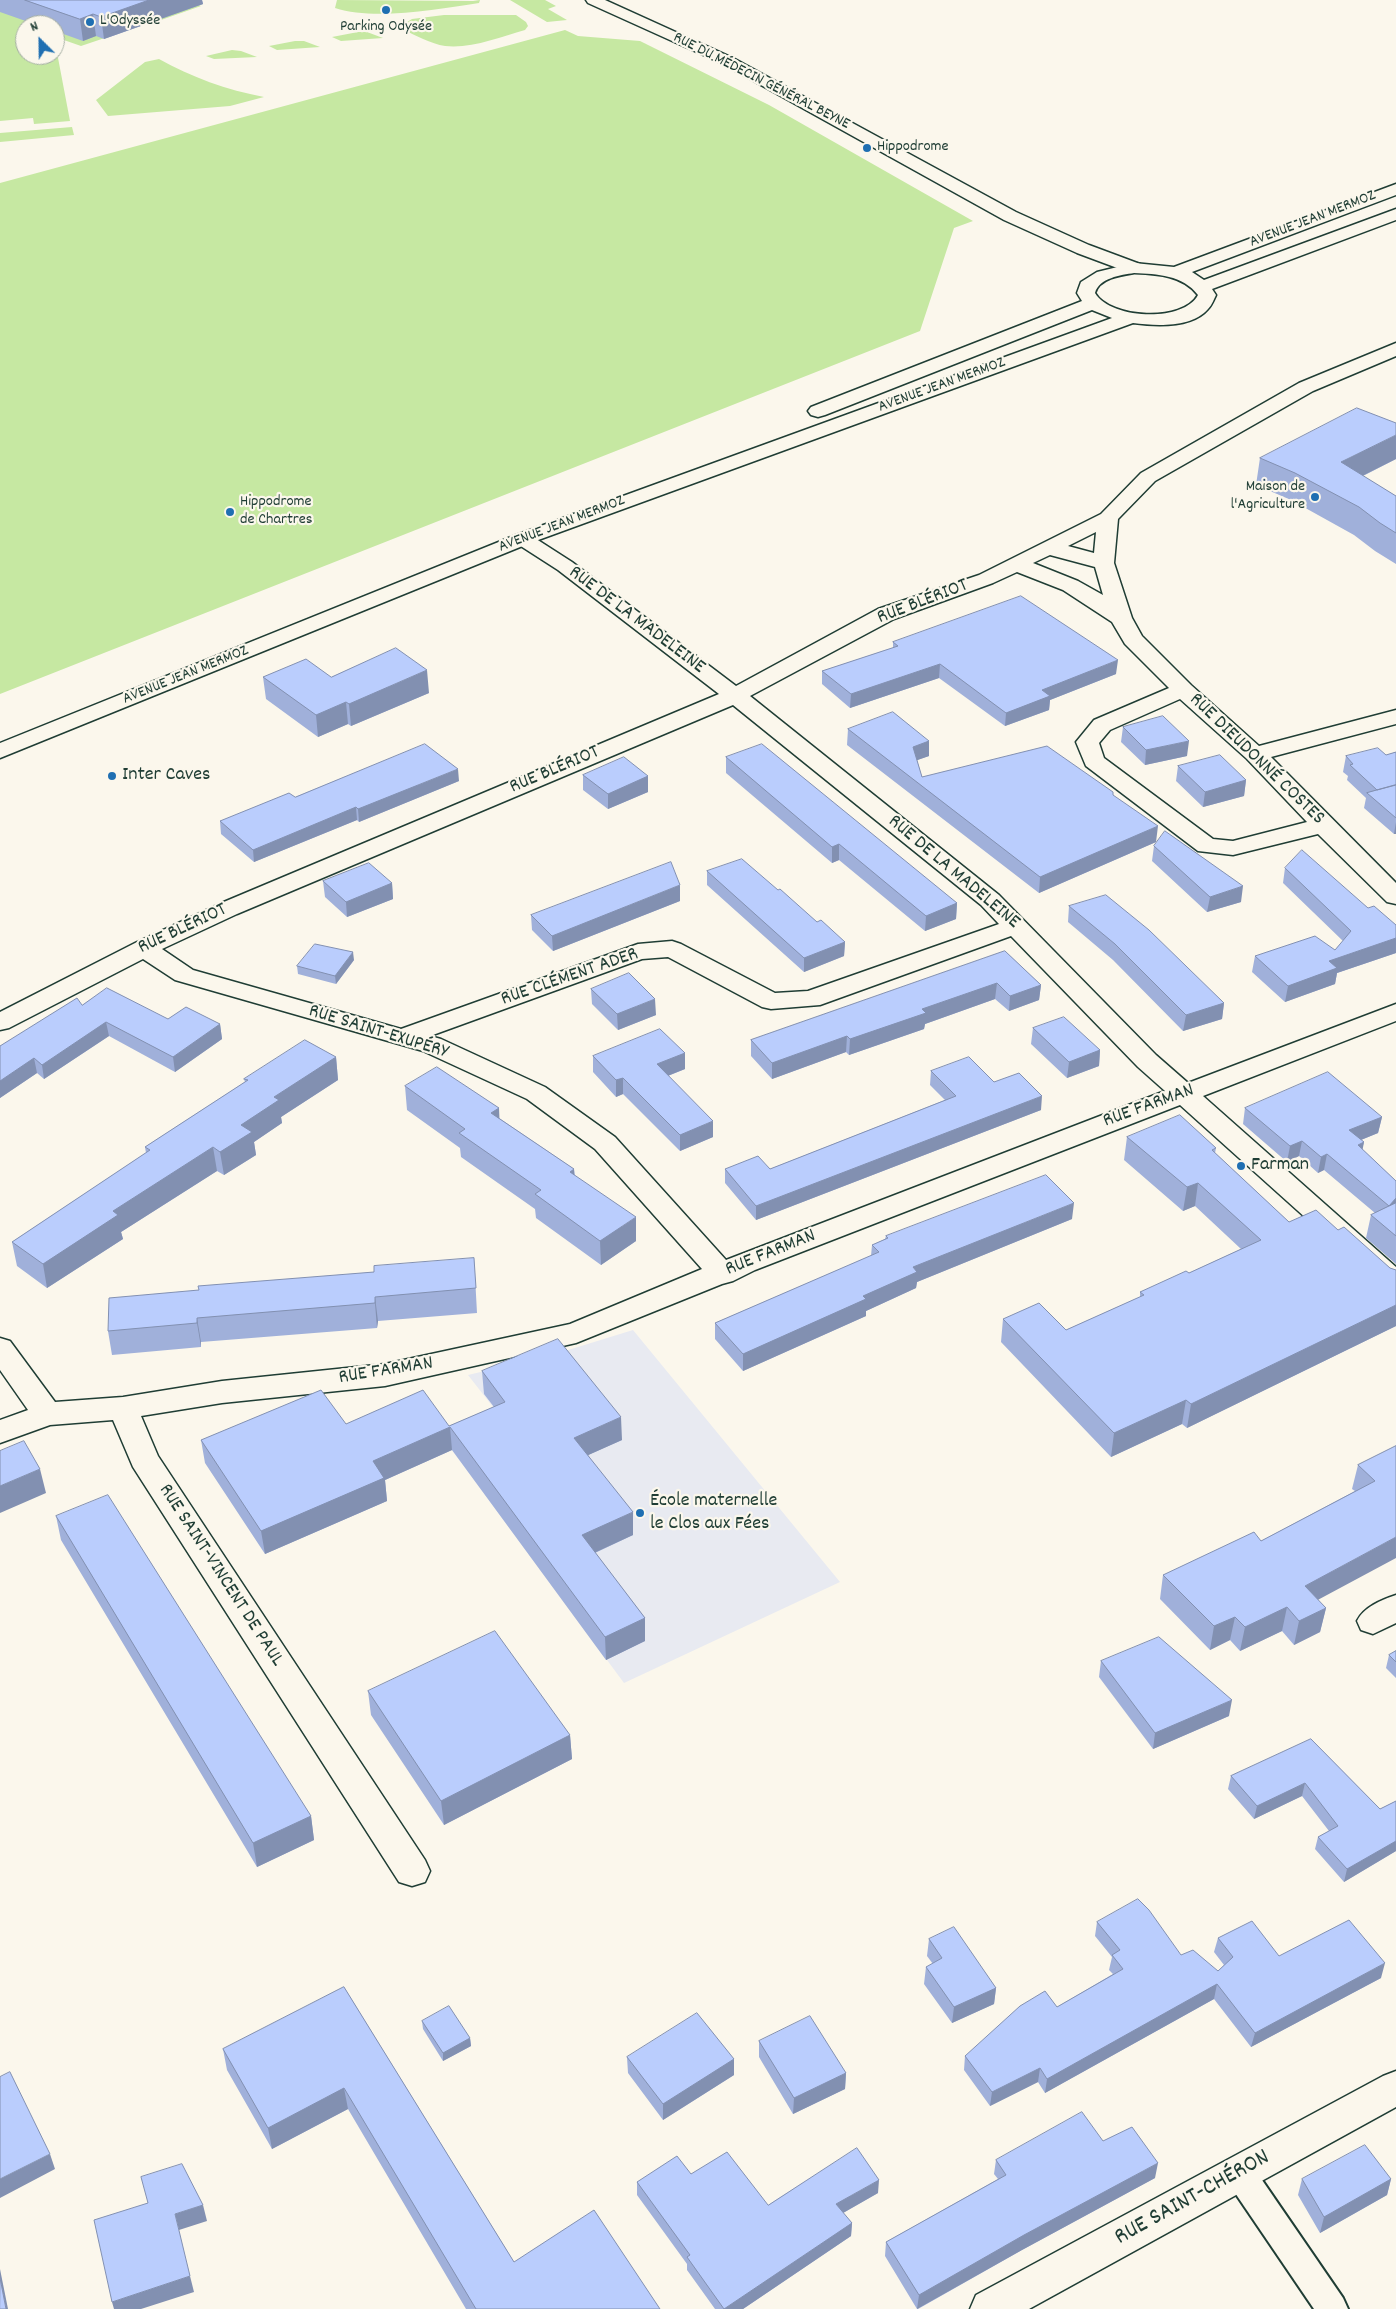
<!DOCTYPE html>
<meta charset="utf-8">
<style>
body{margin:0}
#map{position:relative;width:1396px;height:2309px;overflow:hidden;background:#fbf7ec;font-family:Dekko,sans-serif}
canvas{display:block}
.north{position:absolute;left:15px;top:15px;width:50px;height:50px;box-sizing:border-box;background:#fbf7ec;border:1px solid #a3ada2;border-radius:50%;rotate:337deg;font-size:14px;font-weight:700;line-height:20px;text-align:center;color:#1f3d34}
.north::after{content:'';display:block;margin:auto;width:18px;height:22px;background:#1f6fb2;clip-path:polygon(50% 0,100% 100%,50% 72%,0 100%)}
</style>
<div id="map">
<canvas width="1396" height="2309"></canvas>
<div class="north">N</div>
</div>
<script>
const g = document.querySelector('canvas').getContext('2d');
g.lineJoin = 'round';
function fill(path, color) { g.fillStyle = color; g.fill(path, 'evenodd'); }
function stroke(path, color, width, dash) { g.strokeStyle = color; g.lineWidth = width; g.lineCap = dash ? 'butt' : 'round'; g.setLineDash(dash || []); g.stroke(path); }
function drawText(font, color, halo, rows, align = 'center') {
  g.font = font + ' Dekko,sans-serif'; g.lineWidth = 4.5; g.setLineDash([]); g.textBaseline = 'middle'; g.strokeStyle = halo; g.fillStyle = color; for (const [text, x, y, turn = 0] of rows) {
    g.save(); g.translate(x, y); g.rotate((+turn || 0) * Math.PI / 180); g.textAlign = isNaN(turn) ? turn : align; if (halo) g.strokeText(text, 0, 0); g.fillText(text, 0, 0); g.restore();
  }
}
fill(new Path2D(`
 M 633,1330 L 840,1582 L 624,1683 L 451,1449 L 507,1425 L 468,1375 L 552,1355 Z`), '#e8eaf1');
fill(new Path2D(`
 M 0,0 L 199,0 L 196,1 L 203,4 L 199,5 L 201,6 L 161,20 L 158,20 L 81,46 L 61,39 L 55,42 L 70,121 L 34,124 L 33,118 L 0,121 ZM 25,25 L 55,25 L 55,55 L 25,55 Z
 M 337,0 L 473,1 L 480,0 L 479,3 C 437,9 375,21 335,8 Z
 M 510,0 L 545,0 L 556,6 L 548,9 L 567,20 L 547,22 Z
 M 444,15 L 516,15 L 526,22 L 528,26 L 525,30 C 500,37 471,49 445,46 C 431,44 415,35 402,29 L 402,25 L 412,19 Z
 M 565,30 L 578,36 L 640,41 L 769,105 L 973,221 L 954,228 L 920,331 L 0,694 L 0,183 Z
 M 358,32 L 367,32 L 383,38 L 341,41 L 332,37 Z
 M 295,41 L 304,41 L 320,47 L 277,50 L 269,46 Z
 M 232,50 L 241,51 L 257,57 L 214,59 L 206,56 Z
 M 159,59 C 191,77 227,90 264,97 L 230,106 L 108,116 L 96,100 L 145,62 Z
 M 72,127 L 74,135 L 0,142 L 0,133 Z`), '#c6e8a2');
const pedestrian = new Path2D(`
 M 1240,2160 L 1251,2164 L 1343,2298 L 1348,2309 L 1314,2309 L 1229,2184 L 1225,2174 L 1229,2164 Z`);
const minor = new Path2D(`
 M 1396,343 L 1396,356 L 1313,391 L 1155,481 L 1118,519 L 1114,563 L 1132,618 L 1142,636 L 1191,685 L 1259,746 L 1396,710 L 1396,724 L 1271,757 L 1396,883 L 1396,904 L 1387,902 L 1318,834 L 1233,855 L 1198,851 L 1086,766 L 1076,742 L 1094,720 L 1169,688 L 1125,644 L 1112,622 L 1063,590 L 1017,572 L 993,583 L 894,619 L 750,696 L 999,895 L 1156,1055 L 1188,1083 L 1396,1004 L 1396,1021 L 1203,1096 L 1396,1267 L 1396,1293 L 1386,1290 L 1180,1105 L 755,1270 L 733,1281 L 722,1284 L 576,1343 L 385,1386 L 222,1403 L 141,1416 L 158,1456 L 425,1860 L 430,1871 L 425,1882 L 412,1886 L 399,1882 L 133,1467 L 113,1420 L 50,1425 L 0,1443 L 0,1420 L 28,1410 L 0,1370 L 0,1338 L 10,1341 L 55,1402 L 123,1397 L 222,1381 L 385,1364 L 570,1324 L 702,1269 L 595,1149 L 527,1099 L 423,1051 L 175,980 L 143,959 L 9,1028 L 0,1030 L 0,1012 L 137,942 L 219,904 L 719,694 L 558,570 L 516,543 L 513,539 L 516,535 L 523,533 L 530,535 L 572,562 L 736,686 L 878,609 L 979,575 L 1101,514 L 1141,473 L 1299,383 ZM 1096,532 L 1094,553 L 1068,546 ZM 1050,555 L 1095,567 L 1103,595 L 1078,581 L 1033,563 ZM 1180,699 L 1247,759 L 1307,822 L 1233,841 L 1213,839 L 1104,758 L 1099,743 L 1110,730 ZM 733,705 L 981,905 L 999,924 L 808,991 L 775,993 L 681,944 L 672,941 L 638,944 L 401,1029 L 193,970 L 162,949 L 237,914 ZM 1011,936 L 1138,1067 L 1165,1091 L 726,1260 L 615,1137 L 545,1087 L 441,1039 L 430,1036 L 642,959 L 668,957 L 762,1007 L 771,1009 L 820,1005 Z
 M 1396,1595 L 1396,1623 L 1373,1634 L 1361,1630 L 1357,1621 C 1364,1607 1381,1600 1396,1595 Z`);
const tertiary = new Path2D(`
 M 586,0 L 605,0 L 733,58 L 1016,212 L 1089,245 L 1140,264 L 1143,268 L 1140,272 L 1128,272 L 1077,253 L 1004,220 L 723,64 L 588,3 Z
 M 1396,2071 L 1396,2107 L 1029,2309 L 970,2309 L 976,2295 L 1383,2076 Z`);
const secondary = new Path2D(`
 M 1396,184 L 1396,195 L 1192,272 L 1204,280 L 1396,209 L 1396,220 L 1212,289 L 1216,295 C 1214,299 1212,305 1208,309 C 1192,328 1156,326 1133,323 L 530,543 L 0,758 L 0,743 L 516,535 L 1112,318 L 1092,310 L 825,415 L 818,417 L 811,415 L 808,411 L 811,407 L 1082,301 L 1077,293 L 1081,282 L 1097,272 L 1134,263 L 1174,267 ZM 1134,273 C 1157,274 1183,275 1198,295 C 1183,323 1110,319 1095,293 C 1099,278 1121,275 1134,273 Z`);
stroke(pedestrian, '#1f3d34', 4);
stroke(minor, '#1f3d34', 3);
stroke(tertiary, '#1f3d34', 3);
stroke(secondary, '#1f3d34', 3);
fill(pedestrian, '#fbf7ec');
fill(minor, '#fbf7ec');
fill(tertiary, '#fbf7ec');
fill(secondary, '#fbf7ec');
fill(new Path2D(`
 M 0,0 L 202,0 L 203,4 L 104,39 L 96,36 L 83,41 L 55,31 L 55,25 L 37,25 L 0,12 Z
 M 1260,458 L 1396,459 L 1363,476 L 1396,496 L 1396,564 L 1375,551 L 1354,535 L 1291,500 L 1256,485 Z
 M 893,642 L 1116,674 L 1050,700 L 1049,710 L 1005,726 L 939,678 L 850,708 L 822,684 L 822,671 L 893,648 Z
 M 263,677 L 331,677 L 429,693 L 351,726 L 348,724 L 318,737 L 266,699 Z
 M 1123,727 L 1187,756 L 1145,765 L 1121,742 Z
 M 848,729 L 929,741 L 929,756 L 917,760 L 922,777 L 1113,795 L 1156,842 L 1039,893 L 847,745 Z
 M 1396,752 L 1396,834 L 1394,834 L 1364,808 L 1366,798 L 1347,780 L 1348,776 L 1343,772 L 1346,756 L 1386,755 Z
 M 726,757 L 957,903 L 956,919 L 925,931 L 839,860 L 832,863 L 726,773 Z
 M 1178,766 L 1246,780 L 1244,796 L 1203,807 L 1176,781 Z
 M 583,775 L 648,776 L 648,792 L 608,809 L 583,790 Z
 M 459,781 L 359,822 L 357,820 L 254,862 L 221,834 L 220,821 L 295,797 Z
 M 1154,846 L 1241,902 L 1207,912 L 1152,861 Z
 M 1285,868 L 1368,908 L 1396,925 L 1396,953 L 1337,973 L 1335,984 L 1285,1002 L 1252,972 L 1255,956 L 1335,950 L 1343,941 L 1283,883 Z
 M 707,871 L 778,890 L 817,922 L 845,942 L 844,956 L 804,972 L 707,885 Z
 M 323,881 L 392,883 L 393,899 L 347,917 L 325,897 Z
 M 680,901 L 553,951 L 532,930 L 531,915 Z
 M 1069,906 L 1224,1003 L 1222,1019 L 1183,1031 L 1113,960 L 1068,922 Z
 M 1005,951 L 1041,985 L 1039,1000 L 1009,1011 L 995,999 L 925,1024 L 924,1029 L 849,1055 L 846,1052 L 772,1079 L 751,1056 L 751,1040 Z
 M 354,960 L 336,984 L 298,974 L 297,966 Z
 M 591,989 L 656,1015 L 618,1030 L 592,1004 Z
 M 82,1005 L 168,1019 L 220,1024 L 222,1039 L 175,1072 L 109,1036 L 44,1079 L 37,1073 L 0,1098 L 0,1046 Z
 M 1033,1028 L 1100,1050 L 1099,1066 L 1067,1078 L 1031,1044 Z
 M 685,1053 L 685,1069 L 668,1076 L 713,1137 L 680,1151 L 623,1094 L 616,1097 L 593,1072 L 593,1056 Z
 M 336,1057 L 338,1080 L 281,1117 L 282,1123 L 254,1142 L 256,1155 L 224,1175 L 217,1171 L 121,1232 L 123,1239 L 47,1288 L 17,1266 L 12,1242 L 146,1153 L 145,1147 L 245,1082 L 244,1079 Z
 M 931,1071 L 994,1082 L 1041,1110 L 756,1220 L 725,1183 L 725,1169 L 770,1169 L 945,1100 L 930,1085 Z
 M 405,1086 L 499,1108 L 499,1118 L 574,1169 L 575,1176 L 636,1241 L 601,1265 L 536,1218 L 535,1209 L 461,1157 L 460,1148 L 407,1110 Z
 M 1245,1108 L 1382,1117 L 1378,1133 L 1361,1140 L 1364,1142 L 1362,1149 L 1396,1181 L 1396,1264 L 1366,1238 L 1371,1215 L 1375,1213 L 1324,1170 L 1318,1173 L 1299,1156 L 1287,1162 L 1243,1124 Z
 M 1127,1137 L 1216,1148 L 1215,1153 L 1289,1222 L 1338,1230 L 1390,1268 L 1396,1270 L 1396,1326 L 1187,1428 L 1182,1424 L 1111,1457 L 1001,1342 L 1003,1319 L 1066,1330 L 1140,1297 L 1140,1292 L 1189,1273 L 1241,1249 L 1195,1206 L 1183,1211 L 1124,1160 Z
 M 1072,1219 L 917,1282 L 916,1288 L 866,1311 L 866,1316 L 743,1371 L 715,1339 L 715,1323 L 871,1256 L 872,1245 L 885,1239 L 886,1236 Z
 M 474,1258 L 477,1313 L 378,1321 L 377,1328 L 201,1342 L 201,1347 L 112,1355 L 108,1331 L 199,1290 L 374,1272 Z
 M 482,1371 L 622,1440 L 588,1455 L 633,1535 L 595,1553 L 645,1618 L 645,1641 L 606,1660 L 452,1450 L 385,1480 L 387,1501 L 265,1554 L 205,1463 L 201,1440 L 346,1424 L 449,1426 L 494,1407 L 484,1394 Z
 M 1396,1446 L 1318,1600 L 1326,1608 L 1320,1632 L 1294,1645 L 1282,1631 L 1240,1651 L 1230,1640 L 1210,1650 L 1160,1599 L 1163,1575 L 1261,1541 L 1355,1491 L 1352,1489 L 1358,1465 Z
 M 56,1516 L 311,1816 L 314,1840 L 257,1867 L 61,1540 Z
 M 1396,1651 L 1396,1678 L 1386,1668 L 1389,1655 Z
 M 1101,1661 L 1229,1716 L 1153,1749 L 1099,1677 Z
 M 368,1691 L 570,1735 L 572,1759 L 444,1825 L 371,1715 Z
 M 1311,1739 L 1380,1809 L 1396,1801 L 1396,1851 L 1344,1882 L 1315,1849 L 1318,1837 L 1329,1831 L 1302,1796 L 1254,1819 L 1228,1789 L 1231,1776 Z
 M 1097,1922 L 1181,1955 L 1218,1971 L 1224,1965 L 1214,1952 L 1218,1938 L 1279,1956 L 1381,1978 L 1251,2047 L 1214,1999 L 1045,2093 L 1038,2082 L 990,2106 L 964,2070 L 965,2056 L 1057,2007 L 1113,1974 L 1109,1970 L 1112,1957 L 1095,1936 Z
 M 929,1939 L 996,1988 L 994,2004 L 952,2023 L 924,1984 L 926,1967 L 933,1964 L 927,1956 Z
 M 344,1987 L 514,2262 L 660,2309 L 466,2309 L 348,2109 L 272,2149 L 227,2070 L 223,2049 Z
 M 422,2021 L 470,2038 L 471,2046 L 443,2061 L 423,2029 Z
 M 759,2041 L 846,2073 L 845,2089 L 793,2114 L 759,2057 Z
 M 627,2057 L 734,2059 L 734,2075 L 663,2120 L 628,2073 Z
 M 996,2160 L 1155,2178 L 1022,2250 L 918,2309 L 917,2309 L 885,2256 L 886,2242 L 998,2179 L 994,2174 Z
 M 691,2174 L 768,2205 L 878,2193 L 843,2213 L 852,2223 L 851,2236 L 743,2309 L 715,2309 L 687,2270 L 687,2264 L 637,2195 L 637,2182 Z
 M 1302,2179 L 1391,2179 L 1387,2195 L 1320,2233 L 1298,2195 Z`), '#a0b0da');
fill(new Path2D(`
 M 149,0 L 202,0 L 203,4 L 104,39 L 101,17 Z
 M 93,14 L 96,36 L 83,41 L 80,19 Z
 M 1396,435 L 1396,459 L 1336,489 L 1341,462 Z
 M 1118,660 L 1116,674 L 1050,700 L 1049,710 L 1005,726 L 1006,713 L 1042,690 Z
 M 940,664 L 939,678 L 850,708 L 851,694 Z
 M 427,670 L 429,693 L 351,726 L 349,704 Z
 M 346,702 L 348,724 L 318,737 L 316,715 Z
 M 929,741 L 929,756 L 912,762 L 913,747 Z
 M 1189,741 L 1187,756 L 1145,765 L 1146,750 Z
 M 458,769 L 459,781 L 359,822 L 358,809 Z
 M 648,776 L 648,792 L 608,809 L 608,794 Z
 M 1246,780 L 1244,796 L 1203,807 L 1205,792 Z
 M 356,807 L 357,820 L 254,862 L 253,850 Z
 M 1396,822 L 1396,834 L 1394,834 Z
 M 1158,826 L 1156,842 L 1039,893 L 1040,877 Z
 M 839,844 L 839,860 L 832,863 L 832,847 Z
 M 392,883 L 393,899 L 347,917 L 346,902 Z
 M 680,885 L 680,901 L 553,951 L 552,936 Z
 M 1243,886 L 1241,902 L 1207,912 L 1210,897 Z
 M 957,903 L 956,919 L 925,931 L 926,916 Z
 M 1396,938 L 1396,953 L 1337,973 L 1335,984 L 1285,1002 L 1288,986 L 1329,961 Z
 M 845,942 L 844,956 L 804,972 L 804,958 Z
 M 353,952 L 354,960 L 336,984 L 335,976 Z
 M 997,983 L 995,999 L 925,1024 L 924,1029 L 849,1055 L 850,1039 L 922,1009 Z
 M 1041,985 L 1039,1000 L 1009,1011 L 1010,996 Z
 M 655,999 L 656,1015 L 618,1030 L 617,1014 Z
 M 1224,1003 L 1222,1019 L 1183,1031 L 1186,1015 Z
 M 106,1022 L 109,1036 L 44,1079 L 42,1065 Z
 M 220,1024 L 222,1039 L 175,1072 L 173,1057 Z
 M 847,1036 L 846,1052 L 772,1079 L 772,1063 Z
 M 1100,1050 L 1099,1066 L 1067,1078 L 1069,1062 Z
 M 685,1053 L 685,1069 L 657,1080 L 657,1064 Z
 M 336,1057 L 338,1080 L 281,1117 L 282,1123 L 254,1142 L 256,1155 L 224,1175 L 220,1152 L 241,1125 L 274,1097 Z
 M 34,1058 L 37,1073 L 0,1098 L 0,1081 Z
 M 623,1078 L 623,1094 L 616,1097 L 616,1080 Z
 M 1042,1096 L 1041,1110 L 756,1220 L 756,1206 Z
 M 499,1108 L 500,1132 L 491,1113 Z
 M 1382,1117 L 1378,1133 L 1346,1146 L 1349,1130 Z
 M 713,1121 L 713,1137 L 680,1151 L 680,1135 Z
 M 1302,1141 L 1299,1156 L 1287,1162 L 1290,1146 Z
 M 1364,1142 L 1361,1158 L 1358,1145 Z
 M 213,1147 L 217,1171 L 121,1232 L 123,1239 L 47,1288 L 43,1264 L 113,1211 Z
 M 1327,1154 L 1324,1170 L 1318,1173 L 1321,1157 Z
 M 574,1169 L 575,1193 L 570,1172 Z
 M 1198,1183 L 1195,1206 L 1183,1211 L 1187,1187 Z
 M 1396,1198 L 1396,1210 L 1385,1221 L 1389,1206 Z
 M 1074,1203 L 1072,1219 L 917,1282 L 916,1288 L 866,1311 L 866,1316 L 743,1371 L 743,1354 L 863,1296 L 913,1267 Z
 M 636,1217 L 636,1241 L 601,1265 L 600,1241 Z
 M 375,1297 L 378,1321 L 377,1328 L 375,1303 Z
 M 1396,1305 L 1396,1326 L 1187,1428 L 1191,1404 Z
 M 197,1318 L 201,1342 L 201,1347 L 197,1323 Z
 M 1186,1400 L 1182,1424 L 1111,1457 L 1114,1433 Z
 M 621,1417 L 622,1440 L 575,1461 L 574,1438 Z
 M 450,1427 L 452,1450 L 385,1480 L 387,1501 L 265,1554 L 261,1531 L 373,1461 Z
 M 40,1469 L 46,1493 L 0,1513 L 0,1486 Z
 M 633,1512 L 633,1535 L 583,1558 L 582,1535 Z
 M 1396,1537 L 1396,1558 L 1299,1610 L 1305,1586 Z
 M 1287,1607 L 1282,1631 L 1240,1651 L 1245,1627 Z
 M 1326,1608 L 1320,1632 L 1294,1645 L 1299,1621 Z
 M 1235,1617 L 1230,1640 L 1210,1650 L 1214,1626 Z
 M 645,1618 L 645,1641 L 606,1660 L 605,1637 Z
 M 1232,1700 L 1229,1716 L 1153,1749 L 1155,1733 Z
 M 570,1735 L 572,1759 L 444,1825 L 441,1801 Z
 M 1305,1783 L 1302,1796 L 1254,1819 L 1257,1806 Z
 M 311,1816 L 314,1840 L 257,1867 L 253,1843 Z
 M 1396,1841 L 1396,1851 L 1344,1882 L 1347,1869 Z
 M 1385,1963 L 1381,1978 L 1251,2047 L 1255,2033 Z
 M 1217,1984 L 1214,1999 L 1045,2093 L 1047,2079 Z
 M 996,1988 L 994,2004 L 952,2023 L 954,2007 Z
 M 470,2038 L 471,2046 L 443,2061 L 443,2053 Z
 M 734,2059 L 734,2075 L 663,2120 L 663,2104 Z
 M 1040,2068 L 1038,2082 L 990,2106 L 992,2092 Z
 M 846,2073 L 845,2089 L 793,2114 L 794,2098 Z
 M 344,2088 L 348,2109 L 272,2149 L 268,2128 Z
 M 50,2154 L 55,2169 L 0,2198 L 0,2179 Z
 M 1158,2163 L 1155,2178 L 1022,2250 L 917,2309 L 919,2295 L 1024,2235 Z
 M 1391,2179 L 1387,2195 L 1320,2233 L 1324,2217 Z
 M 879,2180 L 878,2193 L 836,2217 L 836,2204 Z
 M 203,2205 L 207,2221 L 179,2230 L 175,2214 Z
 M 852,2223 L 851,2236 L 743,2309 L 724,2309 Z
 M 0,2269 L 8,2309 L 6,2309 L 0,2278 Z
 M 190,2276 L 194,2292 L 141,2309 L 114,2309 L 112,2302 Z`), '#8290b1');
const building = new Path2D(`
 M 25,0 L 149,0 L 101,17 L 93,14 L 80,19 Z
 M 1357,408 L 1396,423 L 1396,435 L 1341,462 L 1396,496 L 1396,533 L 1380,523 L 1359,507 L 1295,473 L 1260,458 Z
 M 1021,596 L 1118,660 L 1042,690 L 1050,696 L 1006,713 L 940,664 L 851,694 L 822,671 L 898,646 L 893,642 Z
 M 396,648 L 427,670 L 349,704 L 346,702 L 316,715 L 263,677 L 306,659 L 331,677 Z
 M 893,712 L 929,741 L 913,747 L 922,777 L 1047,746 L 1113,792 L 1113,795 L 1158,826 L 1040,877 L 848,729 Z
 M 1163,716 L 1189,741 L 1146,750 L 1123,727 Z
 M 425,744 L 458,769 L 358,809 L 356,807 L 253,850 L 220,821 L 289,793 L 295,797 Z
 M 762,744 L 957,903 L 926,916 L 839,844 L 832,847 L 726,757 Z
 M 1378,748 L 1386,755 L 1396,752 L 1396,785 L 1377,790 L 1350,765 L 1353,764 L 1346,756 Z
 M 1220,755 L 1246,780 L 1205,792 L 1178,766 Z
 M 624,757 L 648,776 L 608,794 L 583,775 Z
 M 1396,785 L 1396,818 L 1367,793 Z
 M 1165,831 L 1243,886 L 1210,897 L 1154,846 Z
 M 1302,850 L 1368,908 L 1374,906 L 1396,925 L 1396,938 L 1329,961 L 1337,968 L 1288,986 L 1255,956 L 1315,936 L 1335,950 L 1351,931 L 1285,868 Z
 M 742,859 L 778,890 L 780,889 L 817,922 L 821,920 L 845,942 L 804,958 L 707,871 Z
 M 671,862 L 680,885 L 552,936 L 531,915 Z
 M 369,863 L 392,883 L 346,902 L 323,881 Z
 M 1106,895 L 1149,930 L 1224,1003 L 1186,1015 L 1115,944 L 1069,906 Z
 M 315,944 L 353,952 L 335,976 L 297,966 Z
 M 1005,951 L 1041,985 L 1010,996 L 997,983 L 922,1009 L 926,1013 L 850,1039 L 847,1036 L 772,1063 L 751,1040 Z
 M 629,973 L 655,999 L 617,1014 L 591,989 Z
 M 107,988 L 168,1019 L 186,1007 L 220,1024 L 173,1057 L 106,1022 L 42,1065 L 34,1058 L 0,1081 L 0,1046 L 77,998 L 82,1005 Z
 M 1064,1017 L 1100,1050 L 1069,1062 L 1033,1028 Z
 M 660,1029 L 685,1053 L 657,1064 L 713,1121 L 680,1135 L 623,1078 L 616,1080 L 593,1056 Z
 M 305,1040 L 336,1057 L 274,1097 L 279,1100 L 241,1125 L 252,1132 L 220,1152 L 213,1147 L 113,1211 L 118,1215 L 43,1264 L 12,1242 L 150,1150 L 145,1147 L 248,1080 L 244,1079 Z
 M 969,1057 L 994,1082 L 1019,1073 L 1042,1096 L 756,1206 L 725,1169 L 758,1156 L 770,1169 L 956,1096 L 931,1071 Z
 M 437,1067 L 499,1108 L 491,1113 L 574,1169 L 570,1172 L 636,1217 L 600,1241 L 535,1194 L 541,1190 L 459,1133 L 465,1129 L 405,1086 Z
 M 1328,1072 L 1382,1117 L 1349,1130 L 1364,1142 L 1358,1145 L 1396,1181 L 1396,1198 L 1389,1206 L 1327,1154 L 1321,1157 L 1302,1141 L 1290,1146 L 1245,1108 Z
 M 1180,1115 L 1216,1148 L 1212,1150 L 1289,1222 L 1316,1210 L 1338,1230 L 1344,1227 L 1390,1268 L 1396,1270 L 1396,1305 L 1191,1404 L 1186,1400 L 1114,1433 L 1003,1319 L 1039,1303 L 1066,1330 L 1144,1295 L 1140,1292 L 1186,1271 L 1189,1273 L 1261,1240 L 1198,1183 L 1187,1187 L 1127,1137 Z
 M 1046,1175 L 1074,1203 L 913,1267 L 917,1272 L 863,1296 L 866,1299 L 743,1354 L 715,1323 L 879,1252 L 872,1245 L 888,1238 L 886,1236 Z
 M 1396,1203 L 1396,1236 L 1371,1215 Z
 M 474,1258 L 476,1288 L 375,1297 L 375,1303 L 197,1318 L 197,1323 L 108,1331 L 109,1298 L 199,1290 L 198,1286 L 374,1272 L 374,1266 Z
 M 558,1339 L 621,1417 L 574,1438 L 633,1512 L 582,1535 L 645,1618 L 605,1637 L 450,1427 L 373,1461 L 384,1478 L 261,1531 L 201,1440 L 321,1390 L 346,1424 L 423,1390 L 449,1426 L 505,1402 L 482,1371 Z
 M 24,1441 L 40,1469 L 0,1486 L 0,1451 Z
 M 1396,1446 L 1396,1537 L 1305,1586 L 1326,1608 L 1299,1621 L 1287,1607 L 1245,1627 L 1235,1617 L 1214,1626 L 1163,1575 L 1254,1532 L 1261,1541 L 1375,1481 L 1358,1465 Z
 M 108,1495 L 311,1816 L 253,1843 L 56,1516 Z
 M 495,1631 L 570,1735 L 441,1801 L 368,1691 Z
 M 1159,1637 L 1232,1700 L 1155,1733 L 1101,1661 Z
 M 1396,1651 L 1396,1662 L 1389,1655 Z
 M 1311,1739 L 1380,1809 L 1396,1801 L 1396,1841 L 1347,1869 L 1318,1837 L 1338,1826 L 1305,1783 L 1257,1806 L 1231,1776 Z
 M 1138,1899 L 1149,1910 L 1181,1955 L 1193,1950 L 1218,1971 L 1233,1957 L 1218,1938 L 1252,1921 L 1279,1956 L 1349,1920 L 1385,1963 L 1255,2033 L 1217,1984 L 1047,2079 L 1040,2068 L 992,2092 L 965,2056 L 1020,2006 L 1045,1991 L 1057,2007 L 1123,1969 L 1112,1955 L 1120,1950 L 1097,1922 Z
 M 954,1927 L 996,1988 L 954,2007 L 926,1967 L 942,1958 L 929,1939 Z
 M 344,1987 L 514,2262 L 594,2210 L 660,2309 L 476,2309 L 344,2088 L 268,2128 L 223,2049 Z
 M 449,2006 L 470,2038 L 443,2053 L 422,2021 Z
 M 697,2013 L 734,2059 L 663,2104 L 627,2057 Z
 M 810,2016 L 846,2073 L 794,2098 L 759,2041 Z
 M 10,2072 L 50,2154 L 0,2179 L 0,2077 Z
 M 1082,2112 L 1103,2141 L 1132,2127 L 1158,2163 L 1024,2235 L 919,2295 L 886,2242 L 1006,2175 L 996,2160 Z
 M 1365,2145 L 1391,2179 L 1324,2217 L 1302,2179 Z
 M 857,2148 L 879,2180 L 836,2204 L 852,2223 L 724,2309 L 687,2257 L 690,2255 L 637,2182 L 677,2156 L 691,2174 L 727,2152 L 768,2205 Z
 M 182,2164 L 203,2205 L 175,2214 L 190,2276 L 112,2302 L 94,2220 L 148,2203 L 141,2177 Z
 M 0,2278 L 6,2309 L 0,2309 Z`);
fill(building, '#bacdfd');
stroke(building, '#8290b1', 1);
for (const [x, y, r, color] of [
 [386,10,5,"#1f6fb2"],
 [90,22,5,"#1f6fb2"],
 [867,148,5,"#1f6fb2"],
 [1315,497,5,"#1f6fb2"],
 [230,512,5,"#1f6fb2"],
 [112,776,5,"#1f6fb2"],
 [1241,1166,5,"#1f6fb2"],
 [640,1513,5,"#1f6fb2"]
]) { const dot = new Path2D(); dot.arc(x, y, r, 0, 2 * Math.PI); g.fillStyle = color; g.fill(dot); stroke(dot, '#fbf7ec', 2); }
drawText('16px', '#1f3d34', '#fbf7ec', [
 ["L'Odyssée",100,22],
 ["Parking Odysée",386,28,"center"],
 ["Hippodrome",877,148],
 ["Maison de",1305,488,"right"],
 ["l'Agriculture",1305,506,"right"],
 ["Hippodrome",240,503],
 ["de Chartres",240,521]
], 'left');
drawText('16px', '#1f3d34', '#fbf7ec', [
 ["RUE DU MÉDECIN GÉNÉRAL BEYNE",761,82,27],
 ["AVENUE JEAN MERMOZ",1313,220,-21],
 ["AVENUE JEAN MERMOZ",942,386,-20],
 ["AVENUE JEAN MERMOZ",562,525,-21],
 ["AVENUE JEAN MERMOZ",186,676,-22]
]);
drawText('20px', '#1f3d34', '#fbf7ec', [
 ["RUE BLÉRIOT",923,603,-21],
 ["RUE DE LA MADELEINE",636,621,37],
 ["RUE DIEUDONNÉ COSTES",1256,760,44],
 ["RUE BLÉRIOT",555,771,-23],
 ["RUE DE LA MADELEINE",953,873,40],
 ["RUE BLÉRIOT",183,930,-25],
 ["RUE CLÉMENT ADER",570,978,-19],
 ["RUE SAINT-EXUPÉRY",378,1033,17],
 ["RUE FARMAN",1149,1107,-20],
 ["RUE FARMAN",771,1254,-22],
 ["RUE FARMAN",386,1372,-9],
 ["RUE SAINT-VINCENT DE PAUL",220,1576,57]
]);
drawText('20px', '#1f3d34', '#fbf7ec', [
 ["Inter Caves",122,776],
 ["Farman",1251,1166],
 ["École maternelle",650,1502],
 ["le Clos aux Fées",650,1525]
], 'left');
drawText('24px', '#1f3d34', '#fbf7ec', [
 ["RUE SAINT-CHÉRON",1193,2199,-29]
]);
</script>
